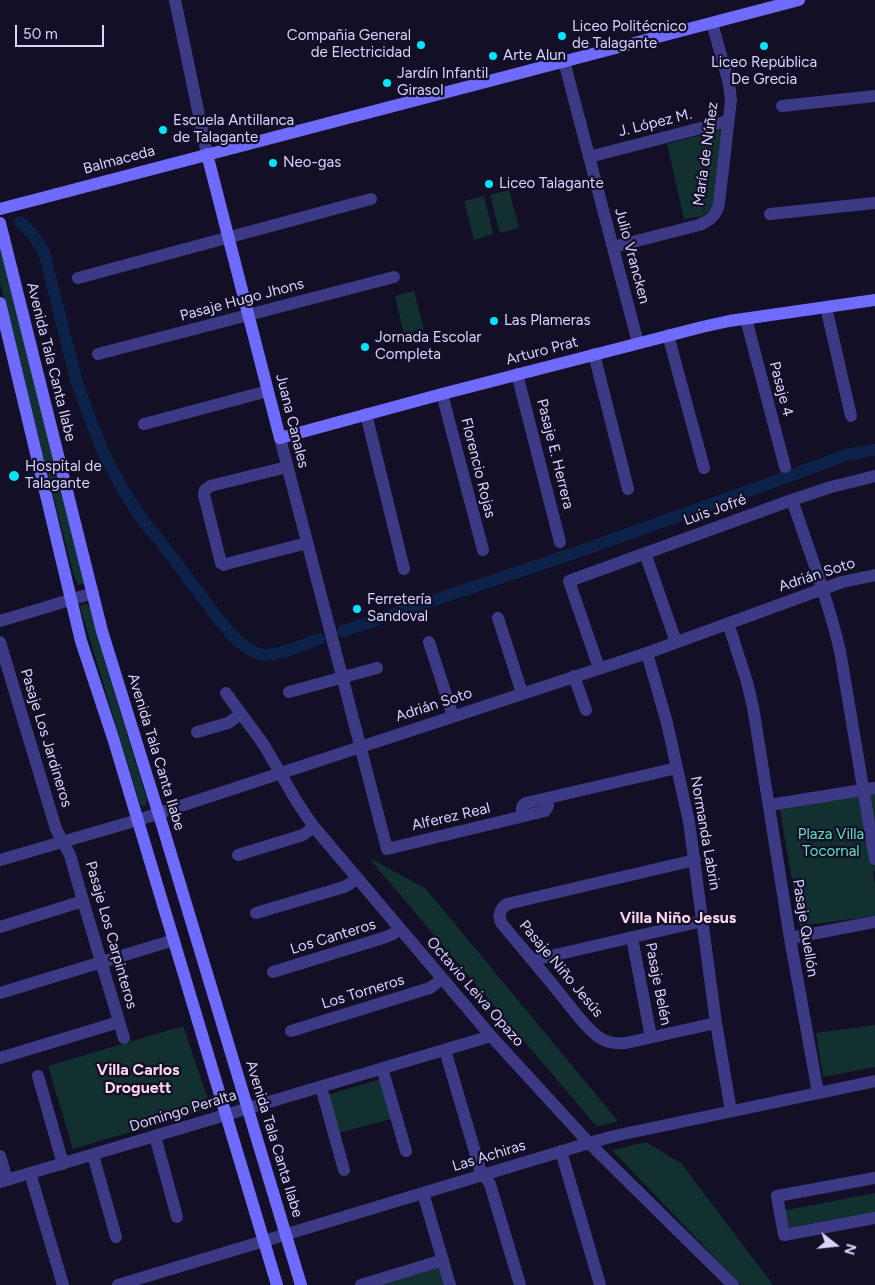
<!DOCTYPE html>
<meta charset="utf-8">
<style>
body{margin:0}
#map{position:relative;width:875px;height:1285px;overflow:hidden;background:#130f26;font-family:Figtree,sans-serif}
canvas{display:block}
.north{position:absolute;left:810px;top:1220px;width:50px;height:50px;-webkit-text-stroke:4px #130f26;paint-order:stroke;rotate:106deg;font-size:14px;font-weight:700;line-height:20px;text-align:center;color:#d9d4ff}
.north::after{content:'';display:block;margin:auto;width:18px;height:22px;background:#d9d4ff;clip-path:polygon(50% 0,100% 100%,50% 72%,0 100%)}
.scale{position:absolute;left:15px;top:25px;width:89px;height:22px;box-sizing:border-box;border:2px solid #d9d4ff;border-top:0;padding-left:6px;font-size:15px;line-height:18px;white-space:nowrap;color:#d9d4ff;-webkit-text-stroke:4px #130f26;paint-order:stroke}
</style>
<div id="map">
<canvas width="875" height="1285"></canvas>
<div class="north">N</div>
<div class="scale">50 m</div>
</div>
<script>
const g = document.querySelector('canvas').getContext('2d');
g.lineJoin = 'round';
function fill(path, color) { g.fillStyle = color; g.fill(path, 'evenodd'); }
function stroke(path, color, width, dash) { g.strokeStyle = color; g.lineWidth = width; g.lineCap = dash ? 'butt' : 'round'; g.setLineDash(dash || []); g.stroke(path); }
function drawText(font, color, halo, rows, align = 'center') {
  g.font = font + ' Figtree,sans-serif'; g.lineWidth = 4.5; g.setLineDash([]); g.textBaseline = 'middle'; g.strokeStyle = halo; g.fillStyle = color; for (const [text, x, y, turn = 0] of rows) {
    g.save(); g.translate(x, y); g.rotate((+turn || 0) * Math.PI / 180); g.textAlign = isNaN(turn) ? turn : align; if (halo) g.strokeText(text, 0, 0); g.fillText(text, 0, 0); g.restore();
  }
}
fill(new Path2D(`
 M 724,129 L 712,209 L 702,216 L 684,219 L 667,144 Z
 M 509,190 L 519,228 L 500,233 L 490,195 Z
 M 484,196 L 493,234 L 474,240 L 464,201 Z
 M 0,240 L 85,583 L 78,585 L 74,576 L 17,355 L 0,282 Z
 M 414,291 L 424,329 L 404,334 L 395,296 Z
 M 87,604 L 90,607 L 103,655 L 147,800 L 146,806 L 143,806 L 140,804 L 81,610 L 81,605 Z
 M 875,792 L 875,870 L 873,872 L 875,886 L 875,916 L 800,926 L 779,805 Z
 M 368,857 L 426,889 L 618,1121 L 597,1127 Z
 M 875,1025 L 875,1067 L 823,1077 L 816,1033 Z
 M 183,1026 L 211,1108 L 73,1149 L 48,1066 Z
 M 381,1079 L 391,1119 L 338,1133 L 327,1095 Z
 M 646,1142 L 681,1163 L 773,1285 L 741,1285 L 612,1150 Z
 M 875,1193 L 875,1213 L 786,1228 L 782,1211 Z
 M 440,1265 L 446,1285 L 383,1285 L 382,1283 Z`), '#12302f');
stroke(new Path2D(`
 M 20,222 L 33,235 L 44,252 L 77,382 L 89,416 L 104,454 L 122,488 L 143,521 L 157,537 L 220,621 C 231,634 247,655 266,655 C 279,655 306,644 319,639
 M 343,631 L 583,550 L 762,486 L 849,454 L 875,450`), '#0c2248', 12);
stroke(new Path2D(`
 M 175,0 L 207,154
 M 564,61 L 638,343
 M 782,106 L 875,96
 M 589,157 L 728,121
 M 770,214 L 875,203
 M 613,247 L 699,225 C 710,221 717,215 719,203 L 731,100 L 729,84 L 712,23
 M 78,278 L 371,199
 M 826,307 L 851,416
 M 746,319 L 785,467
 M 668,335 L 704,468
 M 98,354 L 394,277
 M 594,354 L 628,489
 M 517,374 L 560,542
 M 442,394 L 483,550
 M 366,414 L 404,569
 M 144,424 L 268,391
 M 280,438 L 387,849 L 545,811 L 548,806 L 546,799
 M 287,467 L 210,486 L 205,490 L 204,495 L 221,563 L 224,565 L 226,564 L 307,543
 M 792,500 C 809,550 828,600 840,651 L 875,859
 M 645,553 L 676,642
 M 498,618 L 522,693
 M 0,621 L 93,593
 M 728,623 L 747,682 L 753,707 L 790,938 L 818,1093
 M 0,642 L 56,829 L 70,855 L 83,901 L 124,1038
 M 429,642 L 453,716
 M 647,653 L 667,723 L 689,822 L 716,1023 L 731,1111
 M 599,668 L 569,581 L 792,500 L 831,487 L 875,476
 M 574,676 L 586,710
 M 289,692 L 377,668
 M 226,693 L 264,745 L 297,802 L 314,827 L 491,1036 L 589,1143 L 733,1285
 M 197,732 L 228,723 L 241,714
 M 769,805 L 875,788
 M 523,816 C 522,811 520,806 526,803 L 677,768
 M 238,855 L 303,835 L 314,827
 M 0,860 L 138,820 L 647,653 L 842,582 L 875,575
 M 695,860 L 507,904 C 500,909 497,916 502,924 C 522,948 542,971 561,995 C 571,1007 588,1031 600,1038 C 608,1043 617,1044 626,1043 L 716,1023
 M 256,913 L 344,887 L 351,883 L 357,878
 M 0,927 L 83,901
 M 632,938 L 651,1037
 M 790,938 L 875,922
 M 533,960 L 703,921
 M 273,972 L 386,937 L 393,934 L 399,928
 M 0,993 L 174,940
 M 291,1031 L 430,988 L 442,979
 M 445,1050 L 480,1169 L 490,1184 L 520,1285
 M 0,1058 L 119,1022
 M 382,1068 L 406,1151
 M 38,1076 L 63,1164
 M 321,1087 L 344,1170
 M 155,1136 L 177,1217
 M 561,1151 L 600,1285
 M 93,1155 L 116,1237
 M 0,1156 L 7,1180
 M 30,1173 L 63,1285
 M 875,1178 L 777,1196 L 784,1235 L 875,1218
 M 0,1182 L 491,1036
 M 423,1193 L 450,1285
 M 118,1285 L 589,1143 L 614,1136 L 875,1081
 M 361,1285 L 443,1260`), '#3d3a85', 12);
stroke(new Path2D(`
 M 207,154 L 280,438 L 442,394 L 702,327 L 729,321 L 875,300
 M 0,209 L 799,0
 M 0,223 L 102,631 L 164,831 L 301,1285
 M 0,303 L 81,641 L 114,741 L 277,1285`), '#6f6bff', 12);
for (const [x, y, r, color] of [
 [562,36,5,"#00e5ff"],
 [421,45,5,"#00e5ff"],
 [764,46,5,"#00e5ff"],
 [493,56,5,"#00e5ff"],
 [387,83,5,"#00e5ff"],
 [163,130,5,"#00e5ff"],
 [273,163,5,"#00e5ff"],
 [489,184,5,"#00e5ff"],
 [494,321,5,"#00e5ff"],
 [365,347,5,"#00e5ff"],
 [14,476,6,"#00e5ff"],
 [357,609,5,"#00e5ff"]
]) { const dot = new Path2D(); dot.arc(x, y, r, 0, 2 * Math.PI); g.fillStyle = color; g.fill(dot); stroke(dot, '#130f26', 2); }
drawText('15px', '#d9d4ff', '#130f26', [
 ["Liceo Politécnico",572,27],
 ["de Talagante",572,44],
 ["Compañia General",411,36,"right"],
 ["de Electricidad",411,53,"right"],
 ["Arte Alun",503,56],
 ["Liceo República",764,63,"center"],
 ["De Grecia",764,80,"center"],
 ["Jardín Infantil",397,74],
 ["Girasol",397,91],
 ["Escuela Antillanca",173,121],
 ["de Talagante",173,138],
 ["Neo-gas",283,163],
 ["Liceo Talagante",499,184],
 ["Las Plameras",504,321],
 ["Jornada Escolar",375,338],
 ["Completa",375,355],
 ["Hospital de",25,467],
 ["Talagante",25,484],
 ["Ferretería",367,600],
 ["Sandoval",367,617]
], 'left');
drawText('15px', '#d9d4ff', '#130f26', [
 ["J. López M.",655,123,-14],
 ["María de Núñez",706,154,-82],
 ["Balmaceda",119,160,-15],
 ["Julio Vrancken",632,256,75],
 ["Pasaje Hugo Jhons",242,300,-15],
 ["Arturo Prat",542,351,-15],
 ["Avenida Tala Canta Ilabe",51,362,76],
 ["Pasaje 4",781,389,75],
 ["Juana Canales",292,421,76],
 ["Pasaje E. Herrera",555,454,76],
 ["Florencio Rojas",478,468,76],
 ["Luis Jofré",715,510,-20],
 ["Adrián Soto",817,575,-18],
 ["Adrián Soto",434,705,-18],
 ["Pasaje Los Jardineros",46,738,73],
 ["Avenida Tala Canta Ilabe",156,752,73],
 ["Alferez Real",451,817,-13],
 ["Normanda Labrin",705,833,80],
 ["Pasaje Quellón",805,928,81],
 ["Pasaje Los Carpinteros",111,935,74],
 ["Los Canteros",333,937,-17],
 ["Pasaje Niño Jesús",561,969,50],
 ["Pasaje Belén",658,984,79],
 ["Los Torneros",363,992,-17],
 ["Octavio Leiva Opazo",475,992,49],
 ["Domingo Peralta",183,1111,-17],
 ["Avenida Tala Canta Ilabe",274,1139,73],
 ["Las Achiras",489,1156,-17]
]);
drawText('15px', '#5fe0c0', '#130f26', [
 ["Plaza Villa",831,835],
 ["Tocornal",831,852]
]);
drawText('bold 16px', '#ffd6f0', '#130f26', [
 ["Villa Niño Jesus",678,918],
 ["Villa Carlos",138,1070],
 ["Droguett",138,1088]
]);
</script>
